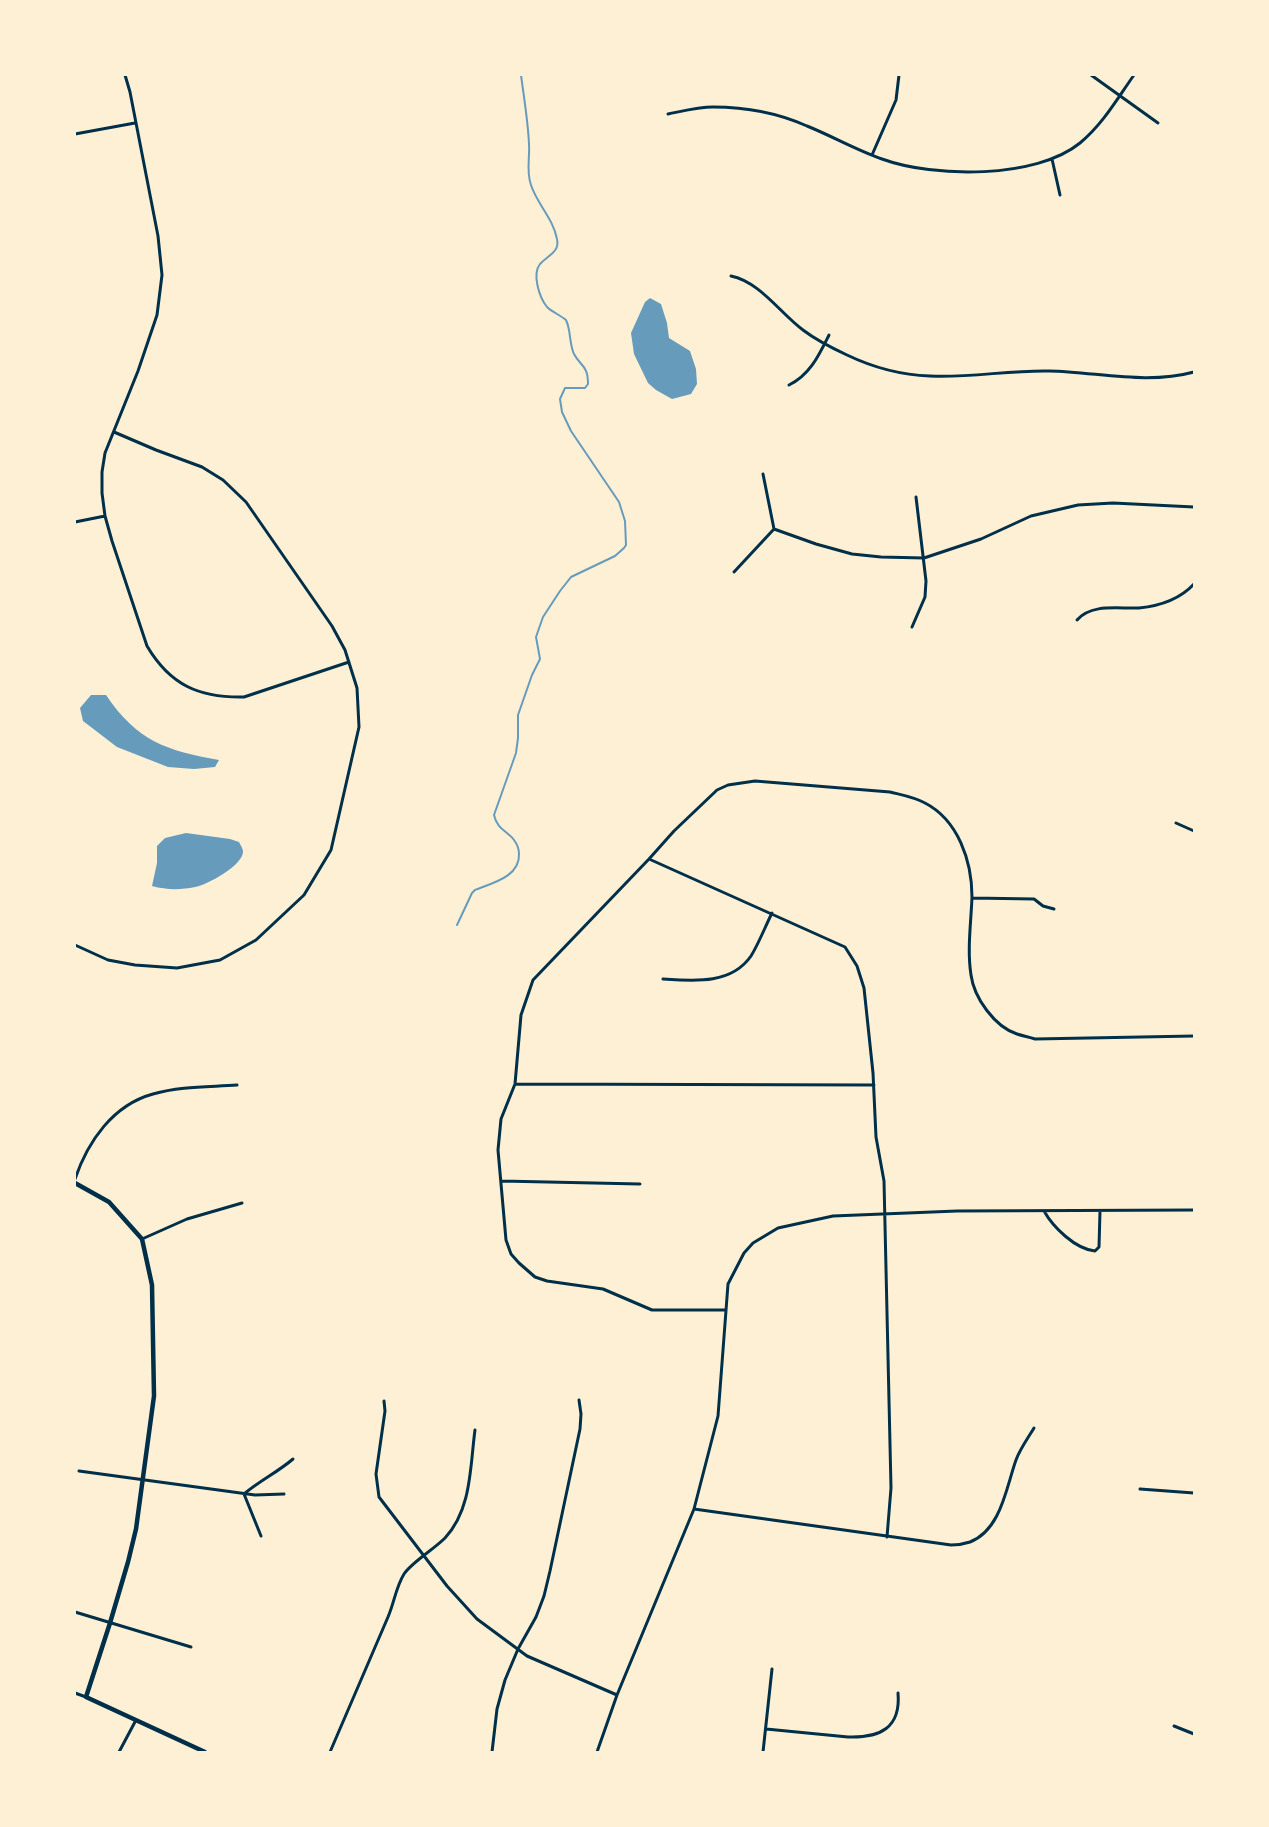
<!DOCTYPE html>
<style>
body{margin:0}
#map{position:relative;width:1269px;height:1827px;overflow:hidden;background:#fdf0d5;font-family:"Varela Round",sans-serif}
canvas{display:block}
.frame{position:absolute;inset:0;border:76px solid #fdf0d5;pointer-events:none}
</style>
<div id="map">
<canvas width="1269" height="1827"></canvas>
<div class="frame"></div>
</div>
<script>
const g = document.querySelector('canvas').getContext('2d');
g.lineJoin = 'round';
function fill(path, color) { g.fillStyle = color; g.fill(path, 'evenodd'); }
function stroke(path, color, width, dash) { g.strokeStyle = color; g.lineWidth = width; g.lineCap = dash ? 'butt' : 'round'; g.setLineDash(dash || []); g.stroke(path); }
fill(new Path2D(`
 M 650,298 L 661,304 L 667,323 L 669,338 L 690,351 L 696,369 L 697,384 L 691,394 L 672,399 L 656,390 L 648,383 L 634,354 L 631,333 L 645,302 Z
 M 91,695 L 106,695 C 137,741 167,751 219,760 L 215,767 L 194,769 L 168,767 L 117,747 L 83,721 L 80,708 Z
 M 186,833 L 230,839 L 239,842 C 240,844 243,849 243,851 C 244,865 207,885 195,887 C 181,890 166,890 152,886 L 157,863 L 157,846 L 165,838 Z`), '#669bbc');
stroke(new Path2D(`
 M 457,925 L 472,893 L 475,890 C 492,883 520,877 519,854 C 519,849 517,844 514,840 C 507,831 497,829 494,815 L 516,753 L 518,738 L 518,715 L 532,675 L 540,659 L 536,637 L 543,617 L 560,591 L 571,577 L 615,556 L 624,548 L 626,545 L 625,521 L 619,502 L 571,431 L 562,412 L 560,399 L 565,388 L 585,388 L 588,384 C 588,365 581,367 574,354 C 569,343 571,330 566,320 C 560,315 552,312 547,307 C 539,297 532,274 540,264 C 548,255 560,252 557,239 C 553,218 537,204 531,185 C 526,172 530,157 529,144 C 528,121 524,98 521,75`), '#669bbc', 2);
stroke(new Path2D(`
 M 125,75 L 130,92 L 158,236 L 162,275 L 157,315 L 138,371 L 105,453 L 102,472 L 102,493 L 105,516 L 112,541 L 147,646 C 170,685 199,698 244,697 L 349,662
 M 1091,75 L 1158,123
 M 668,114 C 683,111 698,107 713,107 C 744,107 778,113 807,126 C 832,136 856,150 882,159 C 934,178 1036,179 1080,143 C 1103,124 1117,99 1134,75
 M 75,134 L 135,123
 M 872,155 L 896,100 L 899,75
 M 1052,159 L 1060,195
 M 731,276 C 760,282 780,313 803,330 C 816,340 832,348 847,355 C 872,367 902,375 930,376 C 970,378 1009,370 1049,371 C 1098,372 1146,385 1194,372
 M 789,385 C 810,375 819,355 829,335
 M 763,474 L 774,529
 M 75,522 L 105,516
 M 774,529 L 816,544 L 852,554 L 881,557 L 924,558 L 981,539 L 1031,516 L 1078,505 L 1113,503 L 1194,507
 M 734,572 L 774,529
 M 1077,620 C 1092,603 1119,609 1139,608 C 1159,606 1180,599 1194,584
 M 912,627 L 925,597 L 926,581 L 916,497
 M 1176,823 L 1194,831
 M 649,859 L 845,947 L 857,966 L 864,988 L 873,1073 L 876,1137 L 884,1181 L 891,1488 L 887,1537
 M 972,898 L 1034,899 L 1043,906 L 1054,909
 M 75,945 L 108,960 L 135,965 L 177,968 L 220,960 L 256,940 L 304,895 L 331,850 L 359,727 L 357,688 L 345,650 L 332,626 L 246,502 L 223,480 L 202,467 L 156,450 L 114,432
 M 663,979 C 693,981 731,985 751,956 C 759,943 765,927 772,913
 M 515,1084 L 874,1085
 M 75,1179 C 88,1141 113,1105 153,1094 C 180,1086 210,1087 237,1085
 M 501,1181 L 640,1184
 M 1044,1211 C 1053,1227 1075,1249 1095,1251 L 1099,1247 L 1100,1211
 M 142,1239 L 187,1219 L 242,1203
 M 726,1310 L 652,1310 L 603,1289 L 547,1281 L 535,1277 L 519,1263 L 511,1254 L 506,1240 L 498,1150 L 501,1119 L 515,1084 L 521,1015 L 533,980 L 649,859 L 674,831 L 717,790 L 728,785 L 755,781 L 890,792 C 902,795 914,797 925,803 C 958,820 972,861 972,897 C 971,923 967,950 971,975 C 974,998 995,1027 1017,1034 C 1023,1036 1029,1037 1035,1039 L 1194,1036
 M 384,1401 L 385,1411 L 376,1474 L 379,1497 L 447,1586 L 477,1619 L 527,1656 L 617,1695
 M 79,1471 L 255,1495 L 284,1494
 M 1140,1489 L 1194,1493
 M 244,1494 C 259,1481 278,1472 293,1459
 M 244,1494 L 261,1536
 M 694,1509 L 951,1545 C 957,1545 964,1544 970,1542 C 1001,1530 1006,1488 1016,1460 C 1020,1449 1028,1438 1034,1428
 M 75,1612 L 191,1647
 M 75,1693 L 86,1697
 M 1174,1726 L 1194,1734
 M 766,1729 L 848,1737 C 880,1738 901,1728 898,1693
 M 119,1752 L 136,1720
 M 330,1752 C 349,1707 369,1662 388,1617 C 394,1603 396,1587 404,1574 C 412,1562 433,1550 445,1538 C 472,1509 470,1466 475,1430
 M 492,1752 L 497,1709 L 505,1680 L 518,1649 L 536,1617 L 544,1596 L 550,1571 L 580,1429 L 581,1414 L 579,1400
 M 597,1752 L 617,1695 L 694,1509 L 718,1416 L 728,1284 L 744,1253 L 753,1243 L 778,1228 L 833,1216 L 957,1211 L 1194,1210
 M 763,1752 L 772,1669`), '#003049', 3);
stroke(new Path2D(`
 M 75,1183 L 109,1202 L 142,1239 L 152,1285 L 154,1396 L 136,1529 L 128,1562 L 110,1623 L 86,1697 L 205,1752`), '#003049', 4.5);
</script>
